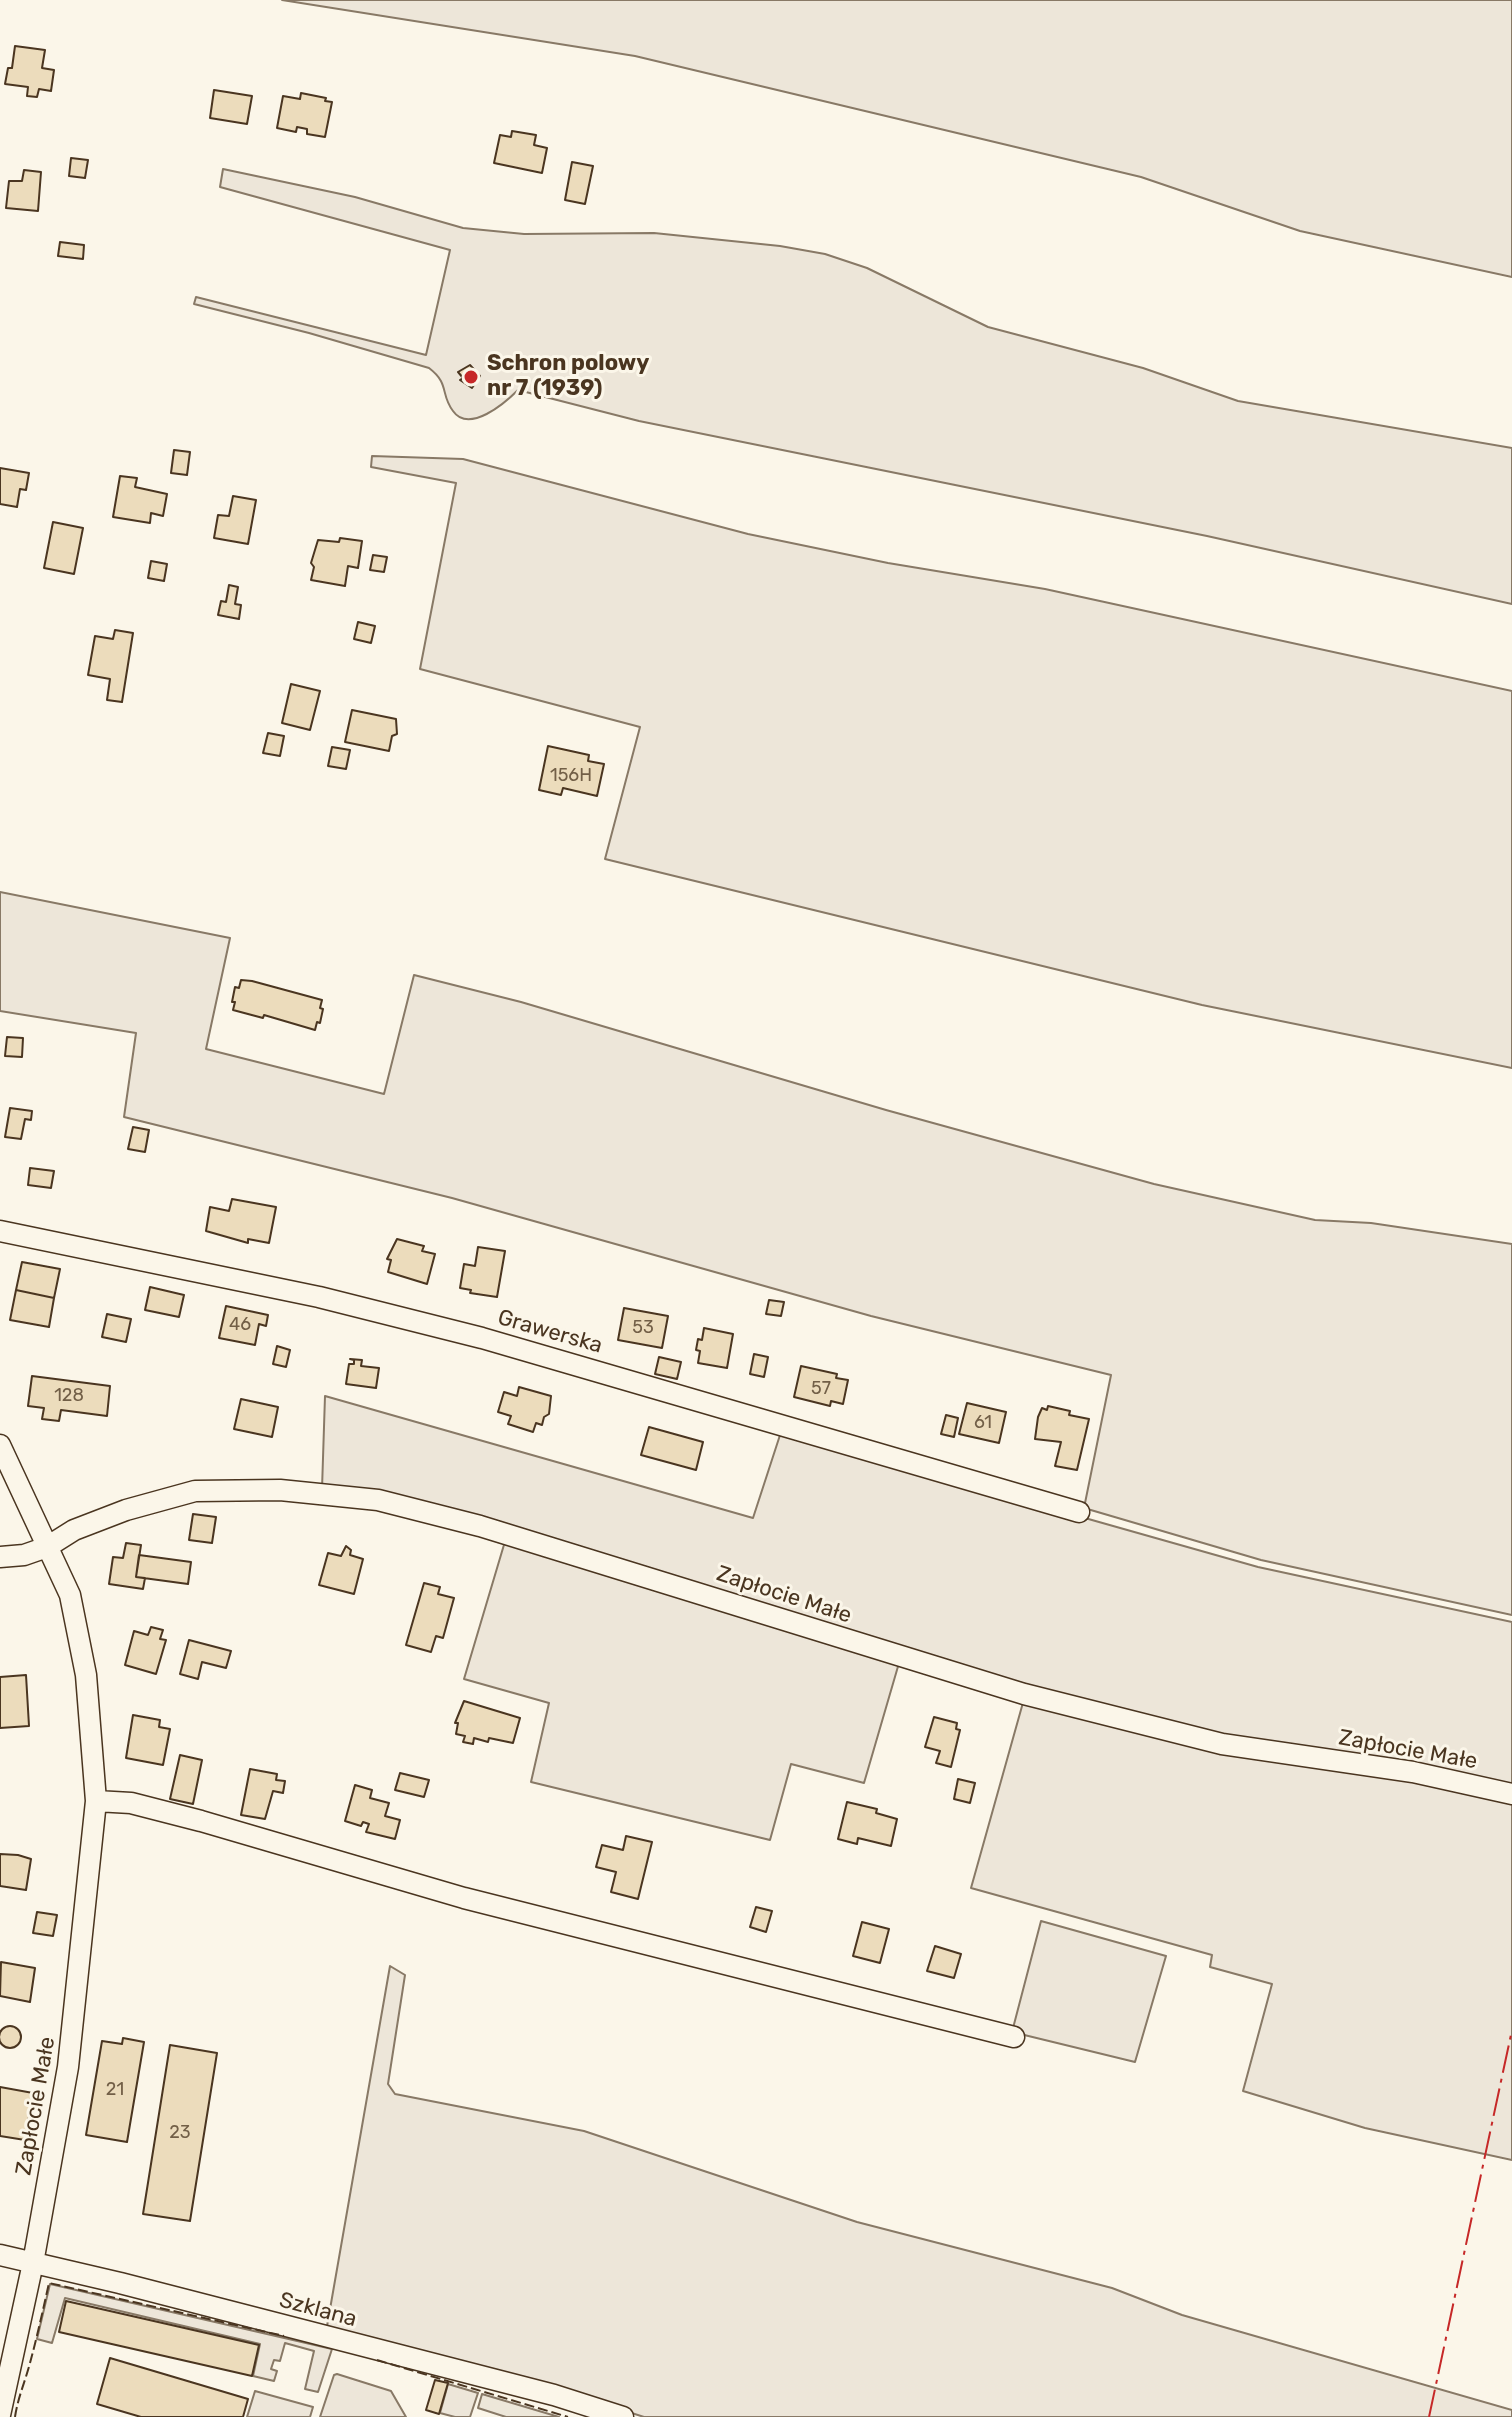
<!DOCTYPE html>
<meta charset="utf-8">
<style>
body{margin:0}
canvas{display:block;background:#fbf6e9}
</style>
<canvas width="1512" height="2417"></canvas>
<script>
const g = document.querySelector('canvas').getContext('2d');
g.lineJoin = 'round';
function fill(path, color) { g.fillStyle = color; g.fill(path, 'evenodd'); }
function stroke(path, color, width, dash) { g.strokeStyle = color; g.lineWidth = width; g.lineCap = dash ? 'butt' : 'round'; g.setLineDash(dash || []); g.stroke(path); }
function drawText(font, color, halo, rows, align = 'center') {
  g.font = font + ' Rubik,sans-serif'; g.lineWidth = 6; g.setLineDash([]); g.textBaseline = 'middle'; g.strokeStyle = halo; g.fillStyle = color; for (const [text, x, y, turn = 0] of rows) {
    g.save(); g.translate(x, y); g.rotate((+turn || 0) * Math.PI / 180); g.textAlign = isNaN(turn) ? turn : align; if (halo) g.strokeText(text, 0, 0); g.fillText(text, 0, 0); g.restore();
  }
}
const green = new Path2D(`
 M 282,0 L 1512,0 L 1512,277 L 1300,231 L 1141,177 L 635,56 Z
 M 223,169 L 355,197 L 463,228 L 524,234 L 654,233 L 780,246 L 825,254 L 867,268 L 988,327 L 1143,368 L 1238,401 L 1512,448 L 1512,604 L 1207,536 L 639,421 L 518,390 C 505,403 469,434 453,411 C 440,394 450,384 429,368 L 309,333 L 194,304 L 196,297 L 426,355 L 450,250 L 220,187 Z
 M 372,456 L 463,459 L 748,534 L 888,563 L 1045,589 L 1512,691 L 1512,1068 L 1202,1005 L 605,859 L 640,727 L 420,669 L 456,483 L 371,467 Z
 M 0,892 L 230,938 L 206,1049 L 384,1094 L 414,975 L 521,1002 L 886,1110 L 1154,1184 L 1315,1220 L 1371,1223 L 1512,1244 L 1512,1615 L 1261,1560 L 1084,1508 L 1111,1375 L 871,1316 L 452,1198 L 124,1117 L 136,1033 L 0,1011 Z
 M 325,1396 L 753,1518 L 781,1432 L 1258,1567 L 1512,1622 L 1512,1788 L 1224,1739 L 322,1489 Z
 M 506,1538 L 899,1663 L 864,1783 L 791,1764 L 770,1840 L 531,1782 L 549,1703 L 464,1679 Z
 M 1024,1699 L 1512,1800 L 1512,2160 L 1365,2128 L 1243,2091 L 1272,1984 L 1210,1967 L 1212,1955 L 971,1888 Z
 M 1041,1921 L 1166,1956 L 1135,2062 L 1012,2032 Z
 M 390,1966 L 405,1975 L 388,2084 L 395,2094 L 584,2131 L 857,2222 L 1112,2288 L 1182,2315 L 1512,2410 L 1512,2417 L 644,2417 L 551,2387 L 326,2332 Z
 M 50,2284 L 332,2349 L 318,2392 L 305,2389 L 314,2351 L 285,2343 L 280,2361 L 274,2360 L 271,2369 L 277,2371 L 274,2381 L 253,2376 L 260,2344 L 65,2298 L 52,2343 L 37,2339 Z
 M 337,2374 L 391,2391 L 406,2417 L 320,2417 L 334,2375 Z
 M 448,2384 L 478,2393 L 470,2417 L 455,2417 L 440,2413 Z
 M 255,2391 L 313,2407 L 310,2417 L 247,2417 Z`);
fill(green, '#ede6d9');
stroke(green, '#887966', 2);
const parking = new Path2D(`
 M 482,2394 L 559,2417 L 506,2417 L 478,2408 Z`);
fill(parking, '#ede7d9');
stroke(parking, '#887966', 2);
const building = new Path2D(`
 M 15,46 L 45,50 L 42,68 L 54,70 L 51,91 L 39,89 L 37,97 L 27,96 L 28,87 L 5,84 L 8,68 L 12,68 Z
 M 214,90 L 252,96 L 247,124 L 210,118 Z
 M 301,93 L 326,98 L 325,101 L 332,102 L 325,137 L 307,134 L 307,129 L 297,127 L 296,132 L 277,128 L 283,96 L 300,99 Z
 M 512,131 L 536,135 L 534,145 L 547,148 L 542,173 L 494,163 L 500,135 L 511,137 Z
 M 71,158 L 88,160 L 85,178 L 69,176 Z
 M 572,162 L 593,166 L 585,204 L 565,200 Z
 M 24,170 L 41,172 L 38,211 L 6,208 L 9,181 L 22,181 Z
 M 60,242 L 84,245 L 83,259 L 58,256 Z
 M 470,365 L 480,376 L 472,388 L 460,380 L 463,378 L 458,372 Z
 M 174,450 L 190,452 L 187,475 L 171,473 Z
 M 0,468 L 29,473 L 26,490 L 20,489 L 17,507 L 0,504 Z
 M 120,476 L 137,478 L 135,487 L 167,494 L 163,516 L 151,513 L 150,523 L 113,517 Z
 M 233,496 L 256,500 L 248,544 L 214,538 L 218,515 L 229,516 Z
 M 53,522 L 83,528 L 74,574 L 44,568 Z
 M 340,538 L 362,541 L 358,568 L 348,566 L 345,586 L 311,580 L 314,567 L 311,563 L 318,540 L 339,542 Z
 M 373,555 L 387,557 L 384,572 L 370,570 Z
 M 151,561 L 167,564 L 164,581 L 148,578 Z
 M 229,585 L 238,587 L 235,604 L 241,605 L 239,619 L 218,615 L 221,601 L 226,602 Z
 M 358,622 L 375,626 L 371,643 L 354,639 Z
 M 115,630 L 133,633 L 122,702 L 107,700 L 110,679 L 88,675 L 95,636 L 113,639 Z
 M 291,684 L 320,691 L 310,730 L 282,723 Z
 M 352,710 L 396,719 L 397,734 L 392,736 L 389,751 L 345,742 Z
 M 268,733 L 284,736 L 280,756 L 263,753 Z
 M 548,746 L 589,755 L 588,761 L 604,764 L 597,796 L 563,788 L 561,795 L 539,790 Z
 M 332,747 L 350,750 L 346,769 L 328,766 Z
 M 241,980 L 252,981 L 322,1000 L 320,1008 L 323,1009 L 320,1023 L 317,1022 L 315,1030 L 264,1015 L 263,1018 L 233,1010 L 235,1002 L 232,1002 L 235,987 L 239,988 Z
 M 7,1037 L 23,1038 L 22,1057 L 5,1056 Z
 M 10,1108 L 32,1111 L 31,1120 L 25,1119 L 21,1139 L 5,1137 Z
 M 133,1127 L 149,1130 L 145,1152 L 128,1149 Z
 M 30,1168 L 54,1171 L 51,1188 L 28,1185 Z
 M 232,1199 L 276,1207 L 269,1243 L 248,1239 L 248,1243 L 206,1231 L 210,1207 L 229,1211 Z
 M 397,1239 L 424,1246 L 422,1251 L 435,1254 L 427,1284 L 388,1272 L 391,1260 L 387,1259 Z
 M 478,1247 L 505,1251 L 497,1297 L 470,1293 L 471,1290 L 460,1288 L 464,1264 L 475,1266 Z
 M 22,1262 L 60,1269 L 54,1298 L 16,1290 Z
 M 150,1287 L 184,1295 L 179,1317 L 145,1310 Z
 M 16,1290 L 54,1298 L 49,1327 L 10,1320 Z
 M 769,1300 L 784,1302 L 781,1316 L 766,1314 Z
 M 226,1306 L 268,1315 L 266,1326 L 259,1324 L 255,1345 L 219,1338 Z
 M 624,1308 L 668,1316 L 662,1348 L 618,1340 Z
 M 107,1314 L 131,1319 L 126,1342 L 102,1337 Z
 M 704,1328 L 733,1334 L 727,1368 L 698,1363 L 700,1351 L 696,1350 L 698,1339 L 702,1340 Z
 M 277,1346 L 290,1350 L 286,1367 L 273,1364 Z
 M 754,1354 L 768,1357 L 764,1377 L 750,1374 Z
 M 659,1357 L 681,1362 L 677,1379 L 655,1374 Z
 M 350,1359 L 362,1360 L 361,1366 L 379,1368 L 376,1388 L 346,1384 L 349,1364 L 354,1364 L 354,1360 Z
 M 801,1366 L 837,1374 L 836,1378 L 848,1380 L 843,1404 L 831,1401 L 830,1406 L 794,1397 Z
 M 32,1376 L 110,1386 L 107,1416 L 61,1410 L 59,1421 L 42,1419 L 44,1408 L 28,1406 Z
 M 519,1387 L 551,1396 L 549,1414 L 544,1417 L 542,1425 L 536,1423 L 533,1432 L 508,1424 L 511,1416 L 498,1412 L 504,1392 L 517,1396 Z
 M 241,1399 L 278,1407 L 272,1437 L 234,1429 Z
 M 967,1403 L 1006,1412 L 999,1443 L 959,1434 Z
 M 1048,1406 L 1070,1411 L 1069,1415 L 1089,1419 L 1077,1470 L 1055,1466 L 1061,1442 L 1035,1439 L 1038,1417 L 1042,1408 L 1047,1410 Z
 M 946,1415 L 958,1418 L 954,1437 L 941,1434 Z
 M 649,1427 L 703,1442 L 696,1470 L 641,1455 Z
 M 193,1514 L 216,1517 L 212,1543 L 189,1540 Z
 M 126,1543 L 141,1545 L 136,1577 L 145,1578 L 143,1589 L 109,1584 L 113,1557 L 123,1558 Z
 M 346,1546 L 351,1550 L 350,1555 L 363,1559 L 354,1594 L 319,1585 L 328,1553 L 341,1556 Z
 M 139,1555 L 191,1562 L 188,1584 L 136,1577 Z
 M 424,1583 L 440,1587 L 438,1594 L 454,1598 L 443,1638 L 436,1636 L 431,1652 L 406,1645 Z
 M 151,1627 L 163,1630 L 160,1639 L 166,1640 L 156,1674 L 125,1665 L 134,1631 L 148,1635 Z
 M 189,1640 L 231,1651 L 226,1668 L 202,1662 L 198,1679 L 180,1674 Z
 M 26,1675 L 29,1726 L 0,1728 L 0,1677 Z
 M 464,1701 L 520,1718 L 513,1743 L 489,1738 L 488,1742 L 474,1738 L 473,1744 L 463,1742 L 465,1736 L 456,1734 L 458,1723 L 455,1723 Z
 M 133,1715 L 160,1720 L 159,1727 L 170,1729 L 163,1765 L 126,1758 Z
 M 934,1717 L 957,1723 L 956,1729 L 960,1730 L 951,1767 L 936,1763 L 940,1751 L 925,1747 Z
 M 180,1755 L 202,1760 L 193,1804 L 170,1799 Z
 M 250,1769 L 277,1774 L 276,1780 L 285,1781 L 283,1793 L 273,1791 L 265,1819 L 241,1815 Z
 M 400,1773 L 429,1780 L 424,1797 L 395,1790 Z
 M 958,1779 L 975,1783 L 970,1803 L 954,1799 Z
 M 355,1785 L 372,1790 L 370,1798 L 389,1803 L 385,1816 L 400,1820 L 395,1839 L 366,1832 L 369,1824 L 363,1822 L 361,1826 L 345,1821 Z
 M 847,1802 L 877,1809 L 876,1813 L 897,1819 L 891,1846 L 858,1838 L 857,1844 L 838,1839 Z
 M 626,1836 L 652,1842 L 638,1899 L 611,1892 L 616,1872 L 596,1867 L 602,1845 L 623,1850 Z
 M 0,1854 L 18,1855 L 31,1859 L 26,1890 L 0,1886 Z
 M 756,1907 L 772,1911 L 766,1932 L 750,1927 Z
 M 37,1912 L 57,1915 L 53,1936 L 33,1933 Z
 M 862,1922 L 889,1929 L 880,1963 L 853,1956 Z
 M 935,1946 L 961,1954 L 954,1978 L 927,1971 Z
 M 1,1962 L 35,1968 L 30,2002 L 0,1996 Z
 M-1 2037a11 11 0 1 1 22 0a11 11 0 1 1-22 0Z
 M 123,2038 L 144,2042 L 127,2142 L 86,2135 L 102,2041 L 122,2044 Z
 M 170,2045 L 217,2053 L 190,2221 L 143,2214 Z
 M 0,2087 L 33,2093 L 25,2140 L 0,2136 Z
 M 66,2301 L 259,2345 L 252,2376 L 59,2332 Z
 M 110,2358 L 248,2399 L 243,2417 L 141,2417 L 97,2404 Z
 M 435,2380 L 448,2383 L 439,2414 L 426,2410 Z`);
fill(building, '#ecdcbc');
stroke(building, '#4a3520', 2);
const street = new Path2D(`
 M 0,1231 L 319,1297 L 482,1338 L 1079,1512
 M 0,1445 L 70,1595 L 86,1675 L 96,1801 L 68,2067 L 33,2263 L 0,2415
 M 0,1557 L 24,1555 L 47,1547 L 74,1530 L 126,1510 L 195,1491 L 280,1490 L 378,1500 L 480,1526 L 1024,1694 L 1222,1744 L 1413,1772 L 1512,1794
 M 96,1801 L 131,1803 L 201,1821 L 464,1898 L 1014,2037
 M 0,2255 L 120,2283 L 554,2395 L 623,2417`);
stroke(street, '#4a3520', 23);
stroke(street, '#fbf6e9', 20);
stroke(new Path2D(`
 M 377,2360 L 568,2417
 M 15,2417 C 18,2397 25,2382 30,2363 C 37,2337 43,2310 49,2283 L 284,2336`), '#4a3520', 2, [10, 4]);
stroke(new Path2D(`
 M 1429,2417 L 1512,2030`), '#c62828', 2, [28, 6, 4, 6]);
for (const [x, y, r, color] of [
 [471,377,8,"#c62828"]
]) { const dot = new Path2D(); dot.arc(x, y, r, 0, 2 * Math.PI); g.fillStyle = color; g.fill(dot); stroke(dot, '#fbf6e9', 3); }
drawText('18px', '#725f47', null, [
 ["156H",571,776],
 ["46",240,1325],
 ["53",643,1328],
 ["57",821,1389],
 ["128",69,1396],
 ["61",983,1423],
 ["21",115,2090],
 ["23",180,2133]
]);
drawText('bold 22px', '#4a3520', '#fbf6e9', [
 ["Schron polowy",487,364],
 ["nr 7 (1939)",487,389]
], 'left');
drawText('22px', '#4a3520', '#fbf6e9', [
 ["Grawerska",550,1332,16],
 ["Zapłocie Małe",784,1595,18],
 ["Zapłocie Małe",1408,1750,10],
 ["Zapłocie Małe",36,2106,-80],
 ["Szklana",318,2310,15]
]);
</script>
